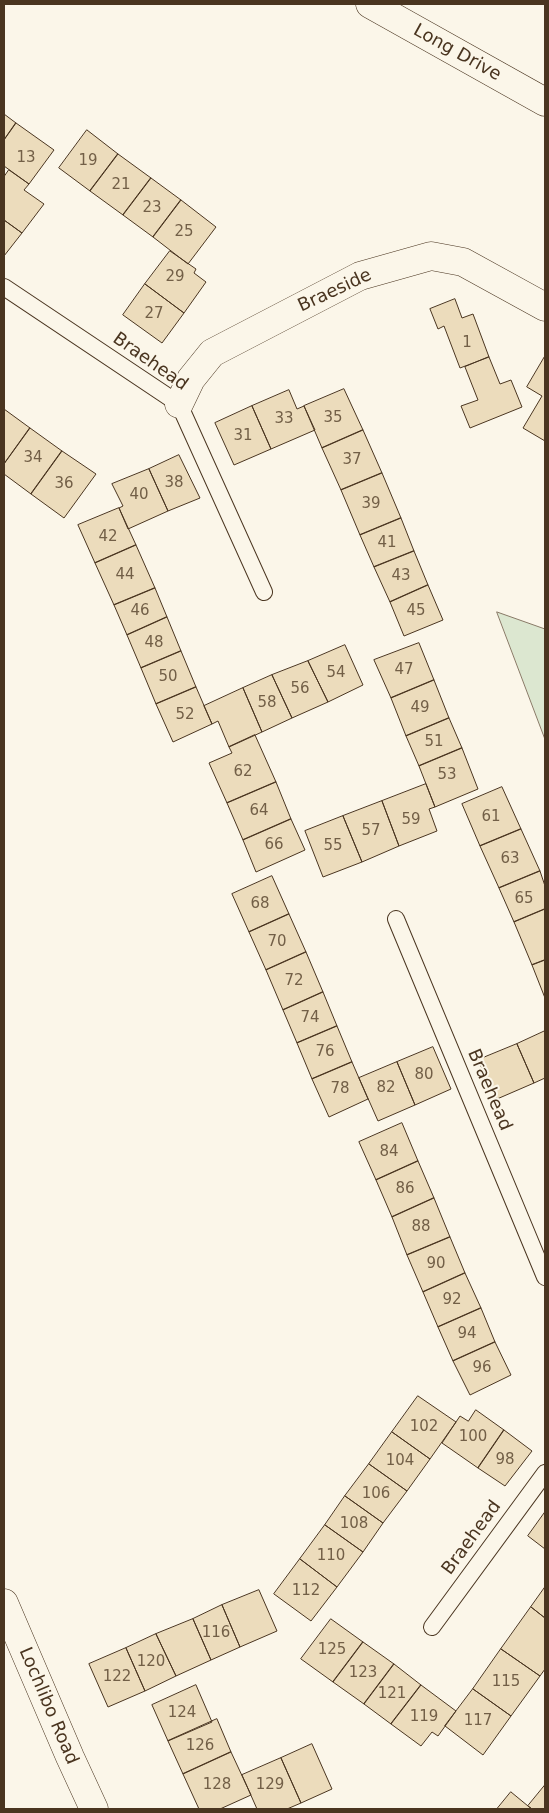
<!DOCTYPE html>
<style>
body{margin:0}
#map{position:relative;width:549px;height:1813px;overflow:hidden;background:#fbf6e9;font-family:"DejaVu Sans",sans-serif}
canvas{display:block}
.frame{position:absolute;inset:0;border:5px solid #4a3520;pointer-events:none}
</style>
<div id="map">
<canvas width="549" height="1813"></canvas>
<div class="frame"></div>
</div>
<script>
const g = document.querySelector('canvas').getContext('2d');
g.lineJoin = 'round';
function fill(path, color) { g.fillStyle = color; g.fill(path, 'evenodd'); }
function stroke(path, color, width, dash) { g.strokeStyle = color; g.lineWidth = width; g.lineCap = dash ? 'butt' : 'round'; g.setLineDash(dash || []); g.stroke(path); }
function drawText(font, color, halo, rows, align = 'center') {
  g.font = font + ' "DejaVu Sans",sans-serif'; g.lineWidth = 4; g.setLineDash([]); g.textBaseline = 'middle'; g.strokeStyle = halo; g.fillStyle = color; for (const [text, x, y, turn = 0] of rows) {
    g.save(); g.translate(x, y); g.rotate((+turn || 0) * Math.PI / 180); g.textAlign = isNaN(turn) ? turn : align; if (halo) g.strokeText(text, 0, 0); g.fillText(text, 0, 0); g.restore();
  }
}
const green = new Path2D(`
 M 497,612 L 545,629 L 545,739 Z`);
fill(green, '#dce7d0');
stroke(green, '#887966', 1);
const building = new Path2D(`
 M 4,114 L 16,123 L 4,140 Z
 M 16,123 L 54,150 L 29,184 L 4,166 L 4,140 Z
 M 87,130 L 118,154 L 90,191 L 59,168 Z
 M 118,154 L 151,178 L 123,215 L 90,191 Z
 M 9,170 L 29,184 L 24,190 L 44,204 L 22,233 L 4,220 L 4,177 Z
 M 151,178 L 181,200 L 153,237 L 123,215 Z
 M 181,200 L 216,227 L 188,264 L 153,237 Z
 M 4,220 L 22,233 L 4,256 Z
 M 170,251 L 196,269 L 194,273 L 206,282 L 184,313 L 145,284 Z
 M 145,284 L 184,313 L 162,343 L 123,315 Z
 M 455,299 L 462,318 L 473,314 L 489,357 L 460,368 L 444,326 L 438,329 L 430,309 Z
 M 545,356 L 545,441 L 523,428 L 542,396 L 527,387 Z
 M 489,357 L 500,384 L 511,380 L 522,407 L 470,428 L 461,406 L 478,400 L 465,367 Z
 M 344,389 L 363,430 L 322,448 L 304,406 Z
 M 289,390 L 297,409 L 304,406 L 315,430 L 271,449 L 252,406 Z
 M 252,406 L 271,449 L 234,465 L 215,423 Z
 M 4,409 L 30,428 L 4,464 Z
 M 30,428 L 62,451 L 31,494 L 4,474 L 4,464 Z
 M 363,430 L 382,473 L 341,490 L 322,448 Z
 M 62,451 L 96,474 L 64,518 L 31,494 Z
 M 179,455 L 200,498 L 168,511 L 149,469 Z
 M 149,469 L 168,511 L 128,529 L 119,508 L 123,506 L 112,484 Z
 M 382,473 L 401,518 L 360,535 L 341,490 Z
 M 119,508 L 136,545 L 95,563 L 78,525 Z
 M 401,518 L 414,551 L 374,567 L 360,535 Z
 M 136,545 L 155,588 L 114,605 L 95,563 Z
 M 414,551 L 428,585 L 390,602 L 374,567 Z
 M 428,585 L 443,620 L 404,636 L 390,602 Z
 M 155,588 L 167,617 L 127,635 L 114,605 Z
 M 167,617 L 181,651 L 141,668 L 127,635 Z
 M 419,643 L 434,680 L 391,698 L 374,660 Z
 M 345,645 L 363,685 L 328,702 L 308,661 Z
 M 181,651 L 196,687 L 156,704 L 141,668 Z
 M 308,661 L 328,702 L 292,718 L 272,675 Z
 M 272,675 L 292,718 L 262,732 L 243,688 Z
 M 434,680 L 449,718 L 406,736 L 391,698 Z
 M 196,687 L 212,724 L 173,742 L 156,704 Z
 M 243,688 L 262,732 L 229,747 L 218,721 L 212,724 L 204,706 Z
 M 449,718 L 462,748 L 419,766 L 406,736 Z
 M 255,735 L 276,782 L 227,803 L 209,763 L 232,753 L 229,747 Z
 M 462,748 L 478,789 L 435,807 L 419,766 Z
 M 276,782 L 291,819 L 243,840 L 227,803 Z
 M 426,784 L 435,807 L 429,809 L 437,831 L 399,846 L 382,801 Z
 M 502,787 L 521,829 L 480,846 L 462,804 Z
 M 382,801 L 399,846 L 362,862 L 343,816 Z
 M 343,816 L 362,862 L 323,877 L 305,831 Z
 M 291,819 L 305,850 L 256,872 L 243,840 Z
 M 521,829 L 540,871 L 499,888 L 480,846 Z
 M 540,871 L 545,886 L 545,909 L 514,922 L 499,888 Z
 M 272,876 L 289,914 L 249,932 L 232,894 Z
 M 545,909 L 545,960 L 532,965 L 514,922 Z
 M 289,914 L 306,952 L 266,970 L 249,932 Z
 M 306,952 L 323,992 L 283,1010 L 266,970 Z
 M 545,960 L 545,998 L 532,965 Z
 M 323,992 L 337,1026 L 297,1043 L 283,1010 Z
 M 337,1026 L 352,1062 L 312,1079 L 297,1043 Z
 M 545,1031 L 545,1078 L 534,1083 L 517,1044 Z
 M 517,1044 L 534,1083 L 497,1099 L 478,1060 Z
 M 433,1047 L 451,1089 L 415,1105 L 397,1062 Z
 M 352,1062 L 368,1099 L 329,1117 L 312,1079 Z
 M 397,1062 L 415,1105 L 378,1121 L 359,1078 Z
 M 402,1123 L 418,1161 L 376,1180 L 359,1142 Z
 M 418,1161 L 434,1198 L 392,1217 L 376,1180 Z
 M 434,1198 L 450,1237 L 407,1255 L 392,1217 Z
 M 450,1237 L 465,1273 L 423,1292 L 407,1255 Z
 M 465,1273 L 481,1308 L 438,1327 L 423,1292 Z
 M 481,1308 L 495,1342 L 453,1361 L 438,1327 Z
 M 495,1342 L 511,1375 L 470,1395 L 453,1361 Z
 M 418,1396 L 456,1422 L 430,1459 L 392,1432 Z
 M 476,1410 L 504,1430 L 478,1468 L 442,1443 L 460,1416 L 468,1421 Z
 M 504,1430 L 532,1451 L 505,1486 L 478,1468 Z
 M 392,1432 L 430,1459 L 407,1491 L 369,1464 Z
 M 369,1464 L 407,1491 L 383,1523 L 345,1496 Z
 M 345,1496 L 383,1523 L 363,1552 L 325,1525 Z
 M 545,1512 L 545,1549 L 528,1536 Z
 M 325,1525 L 363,1552 L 337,1587 L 300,1559 Z
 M 300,1559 L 337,1587 L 311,1621 L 274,1594 Z
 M 545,1587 L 545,1618 L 531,1607 Z
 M 259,1590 L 277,1631 L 240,1647 L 222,1605 Z
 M 222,1605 L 240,1647 L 211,1660 L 193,1619 Z
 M 531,1607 L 545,1618 L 545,1669 L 540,1676 L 501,1649 Z
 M 193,1619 L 211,1660 L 176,1676 L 156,1634 Z
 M 331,1619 L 363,1642 L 333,1682 L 301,1659 Z
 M 156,1634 L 176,1676 L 145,1691 L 126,1648 Z
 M 363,1642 L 394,1664 L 364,1704 L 333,1682 Z
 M 126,1648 L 145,1691 L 108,1707 L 89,1664 Z
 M 501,1649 L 540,1676 L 511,1716 L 473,1689 Z
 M 394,1664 L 421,1685 L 391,1724 L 364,1704 Z
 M 196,1685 L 212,1722 L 168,1741 L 152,1705 Z
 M 421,1685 L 456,1711 L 438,1736 L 432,1732 L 421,1746 L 391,1724 Z
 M 473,1689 L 511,1716 L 483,1755 L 445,1726 Z
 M 217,1719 L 231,1752 L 183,1774 L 168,1741 Z
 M 312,1744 L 332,1789 L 301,1803 L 281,1758 Z
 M 231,1752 L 251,1795 L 220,1809 L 199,1809 L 183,1774 Z
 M 281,1758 L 301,1803 L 287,1809 L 257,1809 L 242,1775 Z
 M 545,1785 L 545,1809 L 532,1809 L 528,1806 Z
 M 511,1792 L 528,1806 L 532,1809 L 497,1809 Z`);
fill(building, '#ecdcbc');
stroke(building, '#4a3520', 1);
const lane = new Path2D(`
 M 4,287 L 179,404 L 264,592
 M 396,919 L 545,1277
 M 432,1627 L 545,1473`);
const street = new Path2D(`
 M 179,404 L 191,379 L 212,353 L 360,276 L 431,256 L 463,262 L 545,307`);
const secondary = new Path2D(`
 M 4,1603 L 70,1757 L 94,1809`);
const primary = new Path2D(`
 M 370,4 L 545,102`);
stroke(lane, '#4a3520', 18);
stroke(street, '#4a3520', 29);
stroke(secondary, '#4a3520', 29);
stroke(primary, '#4a3520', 29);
stroke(lane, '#fbf6e9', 16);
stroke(street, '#fbf6e9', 28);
stroke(secondary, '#fbf6e9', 28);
stroke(primary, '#fbf6e9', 28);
drawText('15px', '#725f47', null, [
 ["13",26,158],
 ["19",88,161],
 ["21",121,185],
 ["23",152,208],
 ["25",184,232],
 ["29",175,277],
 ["27",154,314],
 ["1",467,343],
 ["35",333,418],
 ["33",284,419],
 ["31",243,436],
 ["34",33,458],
 ["37",352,460],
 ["38",174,483],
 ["36",64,484],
 ["40",139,495],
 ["39",371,504],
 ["42",108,537],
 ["41",387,543],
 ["44",125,575],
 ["43",401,576],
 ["46",140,611],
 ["45",416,611],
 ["48",154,643],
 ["47",404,670],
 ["54",336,673],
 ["50",168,677],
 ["56",300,689],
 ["58",267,703],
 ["49",420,708],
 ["52",185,715],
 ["51",434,742],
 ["62",243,772],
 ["53",447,775],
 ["64",259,811],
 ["61",491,817],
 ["59",411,820],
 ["57",371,831],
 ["66",274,845],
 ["55",333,846],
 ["63",510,859],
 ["65",524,899],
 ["68",260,904],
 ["70",277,942],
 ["72",294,981],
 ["74",310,1018],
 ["76",325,1052],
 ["80",424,1075],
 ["82",386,1088],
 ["78",340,1089],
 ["84",389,1152],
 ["86",405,1189],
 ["88",421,1227],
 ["90",436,1264],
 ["92",452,1300],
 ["94",467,1334],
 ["96",482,1368],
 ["102",424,1427],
 ["100",473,1437],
 ["98",505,1460],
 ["104",400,1461],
 ["106",376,1494],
 ["108",354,1524],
 ["110",331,1556],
 ["112",306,1591],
 ["116",216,1633],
 ["125",332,1650],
 ["120",151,1662],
 ["123",363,1673],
 ["122",117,1677],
 ["115",506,1682],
 ["121",392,1694],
 ["124",182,1713],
 ["119",424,1717],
 ["117",478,1721],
 ["126",200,1746],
 ["128",217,1785],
 ["129",270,1785]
]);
drawText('18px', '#4a3520', '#fbf6e9', [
 ["Long Drive",457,53,29],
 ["Braeside",335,291,-25],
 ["Braehead",150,362,35],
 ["Braehead",489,1090,67],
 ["Braehead",472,1538,-54],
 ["Lochlibo Road",48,1706,67]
]);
</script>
